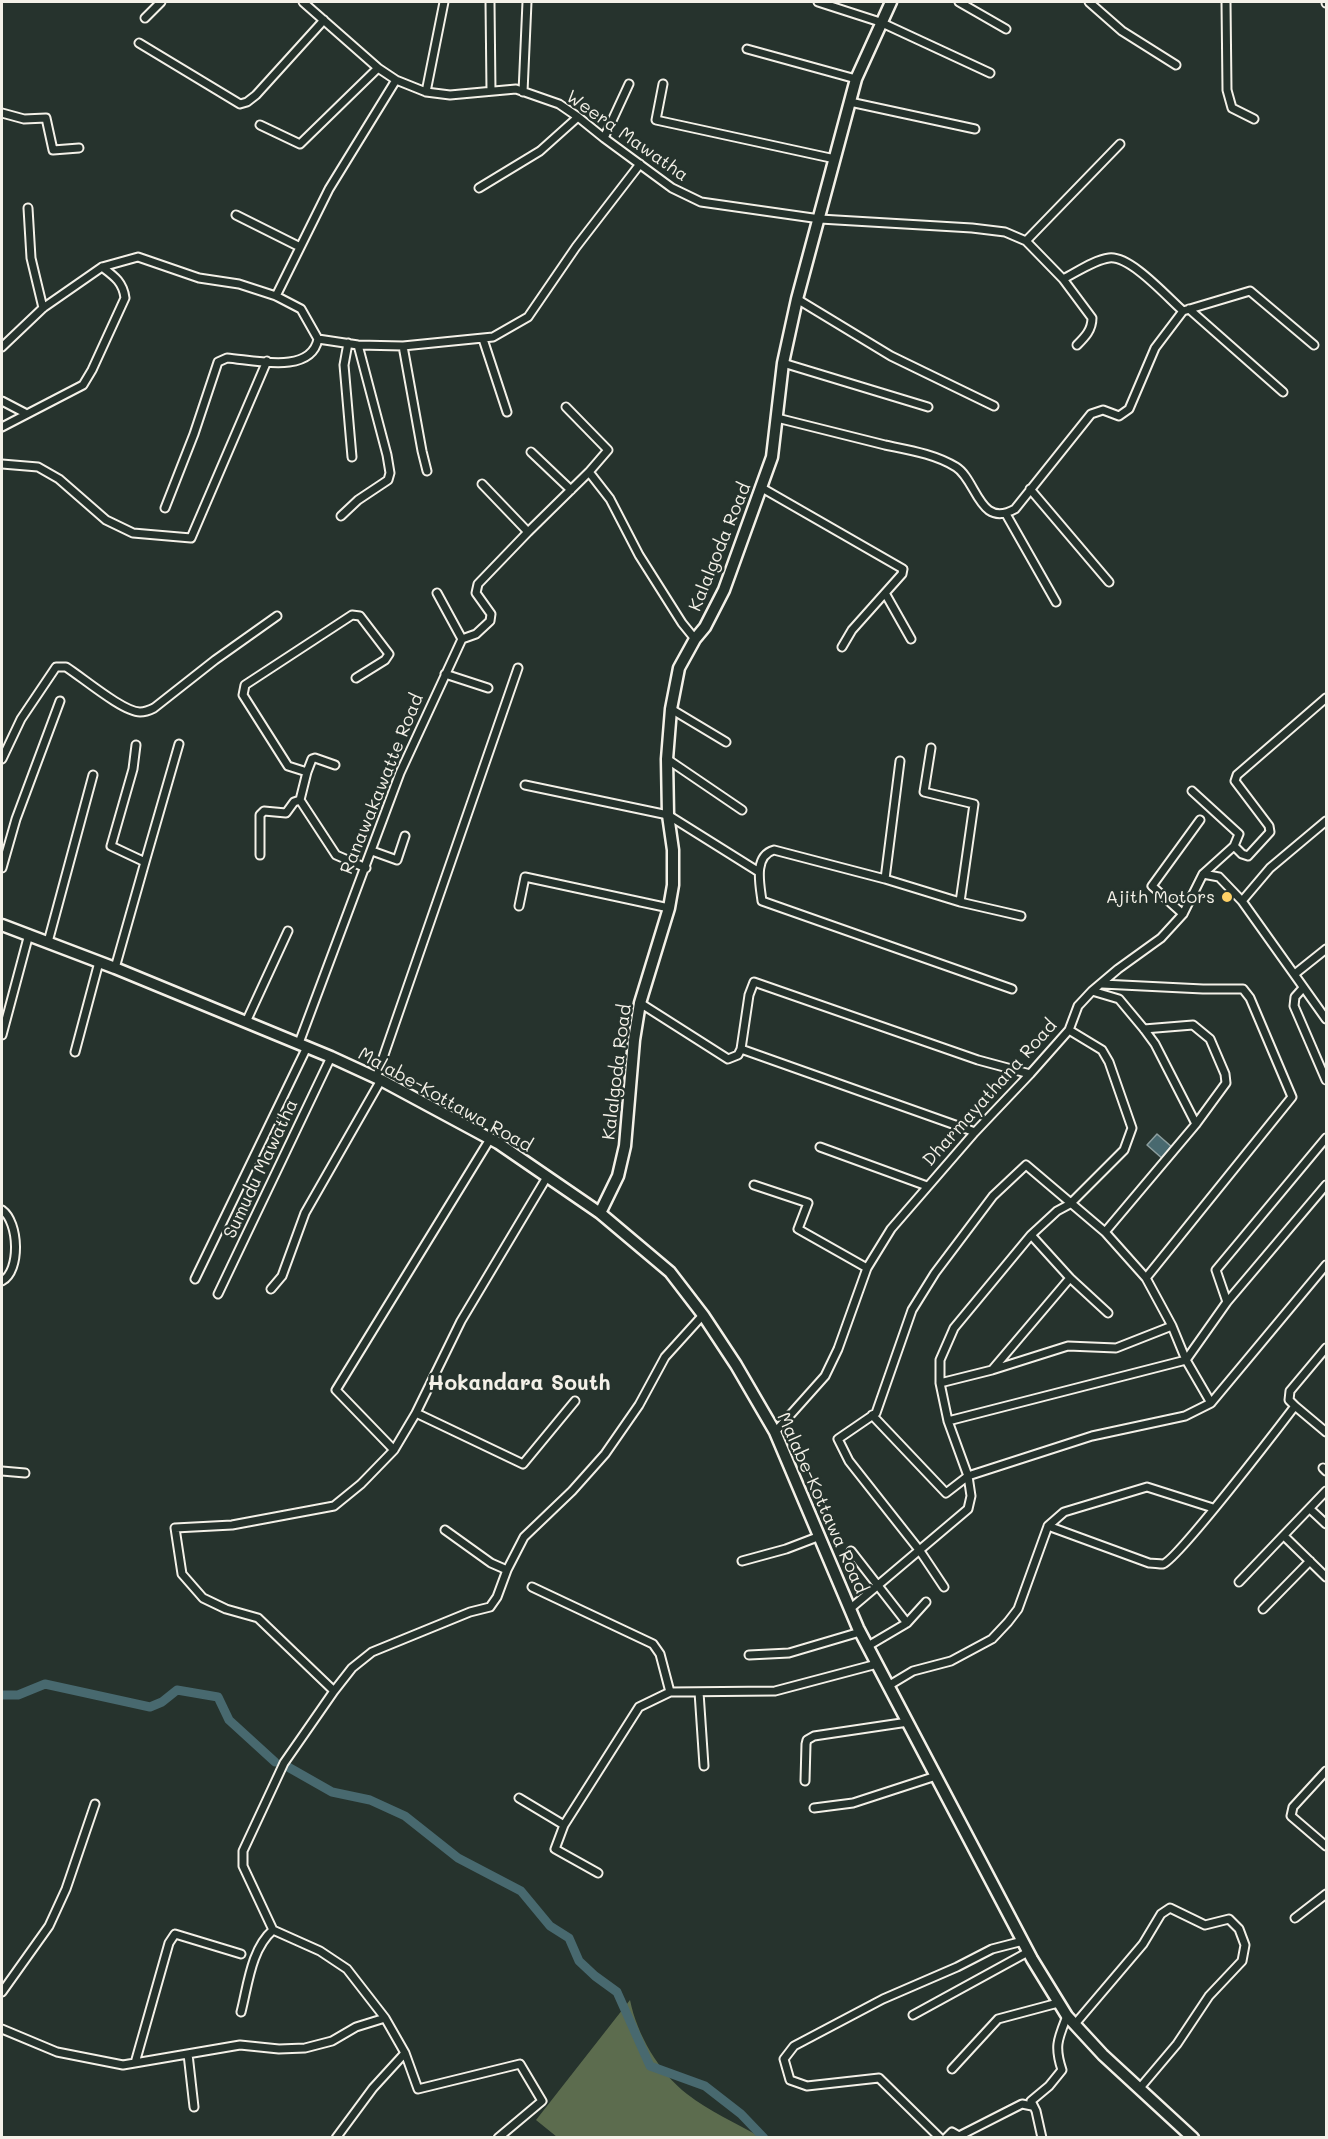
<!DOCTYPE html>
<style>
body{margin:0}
#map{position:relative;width:1328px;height:2139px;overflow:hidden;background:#26332d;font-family:Mali,sans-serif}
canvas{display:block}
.frame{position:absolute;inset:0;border:3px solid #f4f1e8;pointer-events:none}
</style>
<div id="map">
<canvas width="1328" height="2139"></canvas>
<div class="frame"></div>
</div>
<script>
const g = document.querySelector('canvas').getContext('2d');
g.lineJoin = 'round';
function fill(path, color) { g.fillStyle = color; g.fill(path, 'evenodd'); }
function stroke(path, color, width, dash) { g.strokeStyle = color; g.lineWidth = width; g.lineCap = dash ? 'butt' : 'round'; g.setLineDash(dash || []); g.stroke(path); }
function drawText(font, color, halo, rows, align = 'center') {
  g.font = font + ' Mali,sans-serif'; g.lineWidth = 5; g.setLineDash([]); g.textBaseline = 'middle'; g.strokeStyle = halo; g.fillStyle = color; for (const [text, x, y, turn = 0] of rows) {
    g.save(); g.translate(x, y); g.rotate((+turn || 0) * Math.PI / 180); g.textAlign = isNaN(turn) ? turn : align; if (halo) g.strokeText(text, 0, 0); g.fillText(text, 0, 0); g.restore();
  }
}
fill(new Path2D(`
 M 630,2000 C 637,2035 659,2072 687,2094 C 709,2111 736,2123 760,2137 L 557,2137 L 536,2120 Z`), '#5c6c4e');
const water = new Path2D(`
 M 1157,1134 L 1173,1148 L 1164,1160 L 1147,1145 Z`);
fill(water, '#48696f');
stroke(water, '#8d9f9f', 1.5);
stroke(new Path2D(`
 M 2,1695 L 18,1695 L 45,1684 L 150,1707 L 162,1702 L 177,1690 L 218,1697 L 229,1720 L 275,1762
 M 288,1767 L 332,1792 L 370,1800 L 405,1816 L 458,1858 L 521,1891 L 550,1926 L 569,1938 L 579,1961 L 595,1976 L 617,1992 L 650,2066 L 705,2086 L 741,2114 L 764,2138`), '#48696f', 9);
const street = new Path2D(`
 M 303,2 L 378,68 L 396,80 L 426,92 L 450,95 L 516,89 L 559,104 L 578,117 L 604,138 L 672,188 L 701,202 L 820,219 L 972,228 L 1005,232 L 1026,241 L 1063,279 L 1092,318 C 1092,330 1085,337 1077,345
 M 490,2 L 491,91
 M 818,2 L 880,22 L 990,73
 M 959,2 L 1006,29
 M 1089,2 L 1122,31 L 1176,65
 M 1226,2 L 1227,90 L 1232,108 L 1254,119
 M 1326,2 L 1326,3
 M 145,18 L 161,2
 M 139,43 L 240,104 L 247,102 L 256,95 L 324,20
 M 747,49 L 856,79
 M 663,84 L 656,120 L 835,159
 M 426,92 L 444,2
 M 523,92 L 527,2
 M 850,102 L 975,129
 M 2,113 L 24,119 L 46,118 L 53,150 L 79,148
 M 260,125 L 300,144 L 378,68
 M 604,138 L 629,84
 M 479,188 L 540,151 L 578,117
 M 28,208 L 31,258 L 43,308
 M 236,215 L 300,247
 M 1026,241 L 1120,144
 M 1063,279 C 1077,272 1094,260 1109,258 C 1130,255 1167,297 1183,311
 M 276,296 L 329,189 L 396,80
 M 797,299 L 891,356 L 994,406
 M 1189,309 L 1283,392
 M 483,339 L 507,412
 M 348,343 L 344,365 L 352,457
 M 403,346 L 422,451 L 427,471
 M 2,347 L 43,308 L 102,267 L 138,257 L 199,278 L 239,284 L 276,296 L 301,309 L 318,339 L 358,345 L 403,346 L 493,337 L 528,317 L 576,247 L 640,164
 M 783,363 L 928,407
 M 2,401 L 25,413
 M 566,407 L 608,450 L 589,472
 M 777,418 C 813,427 849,436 885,445 C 909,450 935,454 956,467 C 977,480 979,529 1015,509 L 1091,414 L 1103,410 L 1119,416 L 1129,409 L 1155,348 L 1183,311 L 1250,291 L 1314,345
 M 2,427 L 83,385 L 92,370 L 125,298 C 123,282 114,276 102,267
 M 531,452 L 571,490
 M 2,464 L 38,467 L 59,479 L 106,520 L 133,533 L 191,538 L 267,361
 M 482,484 L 528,532
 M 762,488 L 903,569 L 902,574 L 852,630 L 842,647
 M 1030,489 L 1109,582
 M 165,508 L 194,434 L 218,362 L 227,358 C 254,360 311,375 318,339
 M 1006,514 L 1056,602
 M 341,516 L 358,500 L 388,480 L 390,473 L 387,455 L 358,345
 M 437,593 L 462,639
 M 885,593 L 911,639
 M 445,674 L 488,688
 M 356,678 L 385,660 L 389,654 L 360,616 L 352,615 L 245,685 L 243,695 L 288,766 L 307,772 L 300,800 L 336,855 L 366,868
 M 671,709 L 726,742
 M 931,748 L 924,792 L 974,804 L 960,902
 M 2,759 L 21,719 L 56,667 L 66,667 C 82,677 123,712 140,712 C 145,712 150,710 154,708 L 215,660 L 277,616
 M 667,759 L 742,810
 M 307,772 L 312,759 L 315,758 L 335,765
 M 525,785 L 668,815 L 759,872
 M 1192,791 L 1239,834 L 1234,846 L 1203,874
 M 1234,846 L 1242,854 L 1248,856 L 1270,832 L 1269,826 L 1235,781 L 1237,775 L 1326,698
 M 372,851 L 397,860 L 405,836
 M 260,855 L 260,815 L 264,811 L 286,813 L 294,802 L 300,800
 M 145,862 L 179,744
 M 2,868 L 16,819 L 60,701
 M 885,879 L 900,761
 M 1242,901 L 1326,1019
 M 519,906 L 525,877 L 669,908
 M 1183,914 L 1152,886 L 1200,820
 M 48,942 L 93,775
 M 115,968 L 145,862 L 111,846 L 133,769 L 136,745
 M 1296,973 L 1326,949
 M 1102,984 L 1203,989 L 1243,989 L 1250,998 L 1292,1097 L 1146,1278
 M 1303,988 L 1295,997 L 1294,1006 L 1326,1080
 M 1012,989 L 762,901 C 760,885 753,856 774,850 L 885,879 L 960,902 L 1021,916
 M 1092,991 L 1119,999 L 1144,1029 L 1155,1044 L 1196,1124
 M 640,1003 L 728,1059 L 738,1055 L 741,1049 L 749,995 L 754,982 L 978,1060 L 1030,1074
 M 246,1022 L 288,931
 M 1144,1029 L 1193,1025 L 1210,1039 L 1225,1074 L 1226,1083 L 1196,1124 L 1105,1232 L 1146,1278 L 1172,1326 L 1186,1360
 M 2,1035 L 29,934
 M 299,1043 L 400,773 L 462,639 L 476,634 L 490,621 L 491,614 L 476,593 L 478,584 L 528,532 L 589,472 L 610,499 L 639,555 L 682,623 L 695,639
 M 741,1049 L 975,1132
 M 75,1052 L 99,962
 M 376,1078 L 518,668
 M 820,1147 L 927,1186
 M 547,1177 L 461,1321 L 416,1413 L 523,1464 L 575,1401
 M 754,1185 L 808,1203 L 798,1229 L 867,1268
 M 2,1210 C 19,1222 21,1271 2,1281
 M 1031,1235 L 1070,1278 L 1108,1313
 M 195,1279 L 307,1047
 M 271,1289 L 282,1276 L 305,1213 L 381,1080
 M 218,1294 L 331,1057
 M 1227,1302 L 1216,1270 L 1326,1138
 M 1186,1360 L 1227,1302 L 1326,1185
 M 992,1370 L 1070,1278
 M 940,1383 L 992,1370 L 1068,1346 L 1116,1348 L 1172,1326
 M 1295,1406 L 1289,1400 L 1290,1391 L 1326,1348
 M 872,1415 L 946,1493 L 968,1476 L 1092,1436 L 1185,1416 L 1211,1403 L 1326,1265
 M 948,1421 L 1186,1360 L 1211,1403
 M 775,1432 L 825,1376 L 838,1349 L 867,1268 L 891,1229 L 975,1132 L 1030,1074 L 1069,1030 L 1078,1006 L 1092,991 L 1118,969 L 1161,938 L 1183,914 L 1203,874 L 1219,877 L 1242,901 L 1270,868 L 1326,821
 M 394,1450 L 416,1413
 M 1323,1468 L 1326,1471
 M 2,1471 L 25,1473
 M 1310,1509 L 1326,1524
 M 1048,1526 L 1064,1512 L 1147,1487 L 1213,1508
 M 445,1530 L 491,1563 L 507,1570
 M 1284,1536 L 1326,1577
 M 851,1551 L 907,1623
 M 742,1561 L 786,1549 L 820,1536
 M 1239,1582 L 1326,1491
 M 532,1587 L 653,1644 L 660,1654 L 670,1692
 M 944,1587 L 920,1551 L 849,1461 L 838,1439 L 876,1413 L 912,1310 L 935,1273 L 993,1196 L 1026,1165 L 1105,1232
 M 851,1608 L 968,1509 L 971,1496 L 968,1476 L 948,1421 L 940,1383 L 940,1360 L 954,1328 L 1031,1235 L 1057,1211 L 1070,1204 L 1124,1150 L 1132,1128 L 1109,1062 L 1102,1050 L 1069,1030
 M 1263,1609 L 1310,1561
 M 868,1646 L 907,1623 L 926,1602
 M 749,1655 L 789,1653 L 860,1632
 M 888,1686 L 913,1671 L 951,1661 L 992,1639 L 1008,1622 L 1018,1609 L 1048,1526 L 1149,1563 C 1153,1563 1159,1564 1163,1564 C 1177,1560 1279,1427 1295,1406 L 1326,1432
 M 334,1691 L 352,1668 L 372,1652 L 470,1612 L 490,1607 L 497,1597 L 507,1570 L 524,1537 L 572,1491 L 605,1454 L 639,1405 L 665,1357 L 703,1315
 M 699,1692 L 704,1766
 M 1326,1771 L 1293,1807 L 1291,1816 L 1326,1846
 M 805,1781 L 806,1744 L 807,1740 L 814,1736 L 908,1722
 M 519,1798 L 564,1825
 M 814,1808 L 853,1803 L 936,1776
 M 598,1873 L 555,1849 L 564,1825 L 639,1707 L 670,1692 L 775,1691 L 877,1664
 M 1295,1918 L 1326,1894
 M 2,1992 L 49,1926 L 66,1889 L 95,1804
 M 241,2012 C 248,1985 251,1949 273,1930
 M 913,2015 L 1028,1952
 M 385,2018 L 347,1969 L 320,1951 L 273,1930 L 243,1866 L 243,1851 L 284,1763 L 334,1691 L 258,1618 L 226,1609 L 203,1598 L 182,1574 L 175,1528 L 232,1525 L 334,1506 L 361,1484 L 394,1450 L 336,1390 L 490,1139
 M 1075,2024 L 1143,1944 L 1161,1914 L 1170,1908 L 1205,1925 L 1229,1919 L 1239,1929 L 1245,1945 L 1242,1961 L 1209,1996 L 1177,2044 L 1139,2089
 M 2,2029 L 57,2052 L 123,2065 L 240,2045 L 279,2049 L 305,2048 L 332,2041 L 356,2027 L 385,2018 L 405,2053 L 418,2089 L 520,2064 L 542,2101 L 498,2138
 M 188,2054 L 194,2107
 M 135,2063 L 169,1943 L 175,1934 L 241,1954
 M 952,2069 L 998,2019 L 1058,2003
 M 336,2138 L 373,2088 L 405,2053
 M 940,2138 L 879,2078 L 807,2086 L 790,2080 L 784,2059 L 794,2046 L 883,1999 L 957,1967 L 992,1949 L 1023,1941
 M 946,2138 L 952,2132 L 959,2136 L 1022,2104 L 1032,2106
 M 1042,2138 L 1036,2111 L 1031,2101 L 1049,2086 L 1062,2070 C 1054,2046 1058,2039 1067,2016`);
const secondary = new Path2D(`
 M 2,925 L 115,968 L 331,1057 L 381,1080 L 498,1143 L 600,1213 L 670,1272 L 703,1315 L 736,1365 L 775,1432 L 858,1628 L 1032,1959 L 1067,2016 L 1103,2055 L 1193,2138
 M 600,1213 L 618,1176 L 625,1146 L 634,1040 L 640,1003 L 669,908 L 673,885 L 673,850 L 668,815 L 667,759 L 671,709 L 679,668 L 695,639 L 705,627 L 724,590 L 772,457 L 783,363 L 797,299 L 856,79 L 891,2`);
stroke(street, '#f4f1e8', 11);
stroke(secondary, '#f4f1e8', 15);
stroke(street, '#26332d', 7);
stroke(secondary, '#26332d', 10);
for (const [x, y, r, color] of [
 [1227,897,6,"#ffd166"]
]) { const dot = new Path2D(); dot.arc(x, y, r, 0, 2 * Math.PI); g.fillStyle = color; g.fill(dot); stroke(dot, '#26332d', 2); }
drawText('18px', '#f4f1e8', '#26332d', [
 ["Weera Mawatha",627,136,35],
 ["Kalalgoda Road",720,547,-68],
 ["Ranawakawatte Road",382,784,-68],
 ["Kalalgoda Road",617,1072,-83],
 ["Dharmayathana Road",990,1093,-48],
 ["Malabe-Kottawa Road",445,1100,29],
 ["Sumudu Mawatha",261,1169,-65],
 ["Malabe-Kottawa Road",822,1503,66]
]);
drawText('18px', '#f4f1e8', '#26332d', [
 ["Ajith Motors",1215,897]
], 'right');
drawText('bold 21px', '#f4f1e8', '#26332d', [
 ["Hokandara South",519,1384]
]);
</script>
